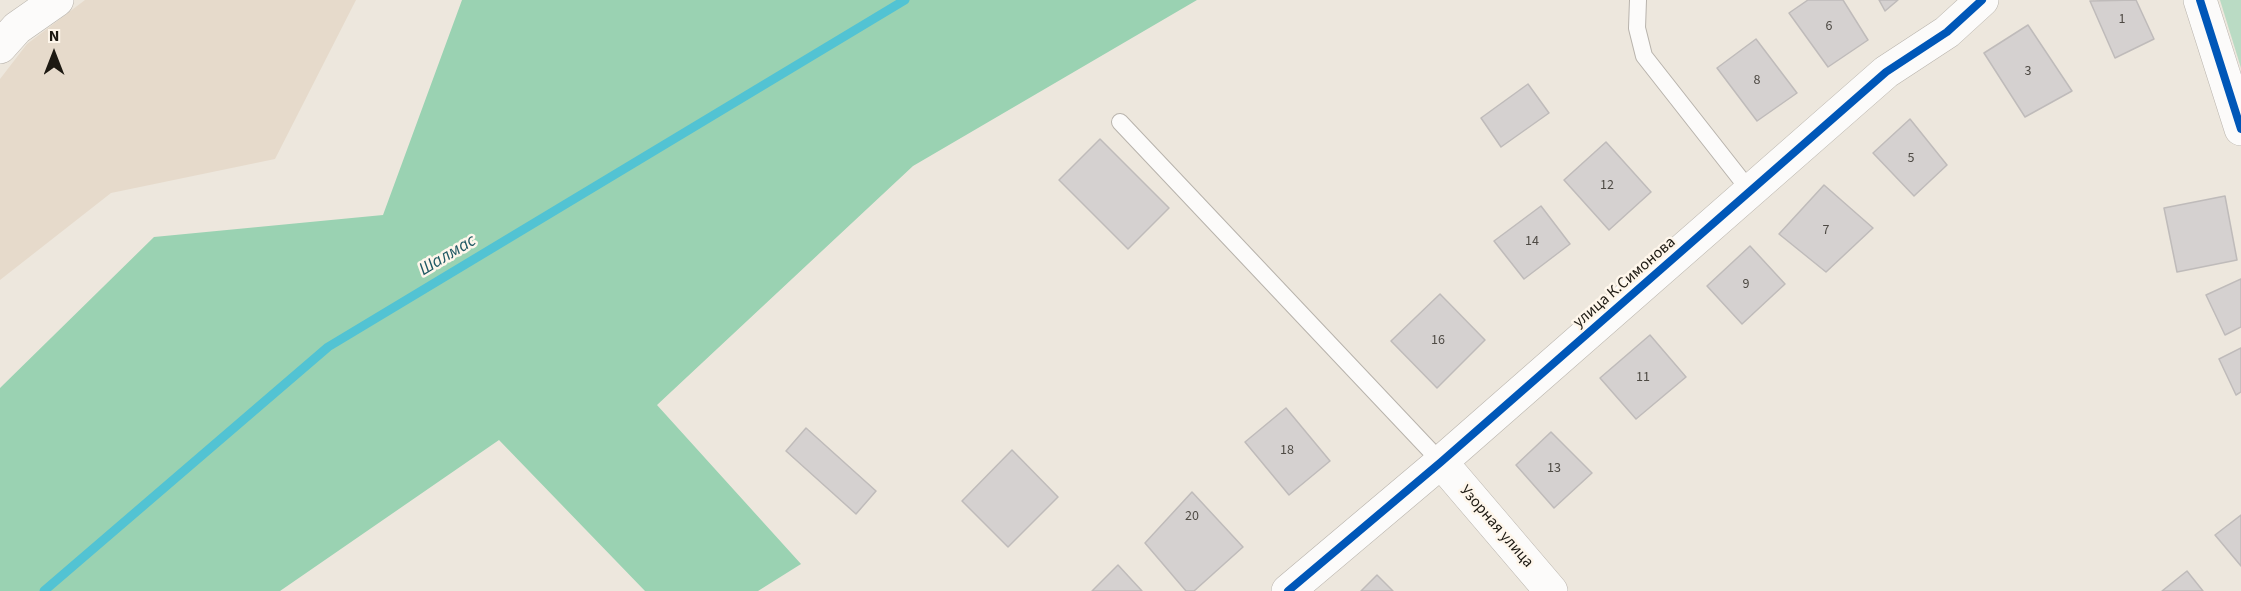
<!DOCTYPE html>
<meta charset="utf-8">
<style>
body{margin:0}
#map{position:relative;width:2241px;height:591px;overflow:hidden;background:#ede7dd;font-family:"Source Sans 3",sans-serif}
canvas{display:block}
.north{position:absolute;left:24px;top:24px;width:60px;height:60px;-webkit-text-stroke:4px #fef6eb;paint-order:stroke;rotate:0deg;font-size:16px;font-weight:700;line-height:24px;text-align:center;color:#1d1912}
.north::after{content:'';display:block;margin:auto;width:21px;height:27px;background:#1d1912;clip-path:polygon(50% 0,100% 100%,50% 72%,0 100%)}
</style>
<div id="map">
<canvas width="2241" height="591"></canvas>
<div class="north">N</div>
</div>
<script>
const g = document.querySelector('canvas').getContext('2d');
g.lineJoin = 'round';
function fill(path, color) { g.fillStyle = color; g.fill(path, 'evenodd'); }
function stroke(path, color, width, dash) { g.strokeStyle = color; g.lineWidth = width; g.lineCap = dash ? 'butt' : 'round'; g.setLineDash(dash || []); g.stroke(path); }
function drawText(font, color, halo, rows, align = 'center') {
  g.font = font + ' "Source Sans 3",sans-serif'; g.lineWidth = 5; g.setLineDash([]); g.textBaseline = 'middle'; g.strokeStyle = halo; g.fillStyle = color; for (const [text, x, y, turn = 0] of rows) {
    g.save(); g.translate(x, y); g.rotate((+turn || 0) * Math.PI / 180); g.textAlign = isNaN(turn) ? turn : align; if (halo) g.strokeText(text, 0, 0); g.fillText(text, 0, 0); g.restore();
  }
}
fill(new Path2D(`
 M 85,0 L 356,0 L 275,159 L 111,193 L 0,280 L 0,79 L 27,44 Z`), '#e6dacb');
fill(new Path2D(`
 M 2220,0 L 2241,0 L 2241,68 Z`), '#badbc4');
fill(new Path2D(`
 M 462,0 L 1197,0 L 913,166 L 657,405 L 801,564 L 758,591 L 645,591 L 499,440 L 280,591 L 0,591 L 0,388 L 154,237 L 383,215 Z`), '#9ad2b2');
stroke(new Path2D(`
 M 44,591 L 328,347 L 905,0`), '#52c3d3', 9);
const building = new Path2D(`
 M 1808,0 L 1843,0 L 1868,40 L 1828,67 L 1789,13 Z
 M 1879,0 L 1898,0 L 1885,11 Z
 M 2136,0 L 2154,39 L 2115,58 L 2090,1 Z
 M 2028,25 L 2072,91 L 2025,117 L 1984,53 Z
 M 1756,39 L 1797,93 L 1757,121 L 1717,68 Z
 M 1528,84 L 1549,113 L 1501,147 L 1481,118 Z
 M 1910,119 L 1947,165 L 1914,196 L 1873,153 Z
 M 1100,139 L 1169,208 L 1128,249 L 1059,180 Z
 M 1606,142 L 1651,192 L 1609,230 L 1564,180 Z
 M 1824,185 L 1873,228 L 1826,272 L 1779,234 Z
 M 2225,196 L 2237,260 L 2177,272 L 2164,208 Z
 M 1541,206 L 1570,244 L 1524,279 L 1494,241 Z
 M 1750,246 L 1785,284 L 1742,324 L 1707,286 Z
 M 2241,279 L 2241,327 L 2225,335 L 2206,295 Z
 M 1440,294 L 1485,340 L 1437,388 L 1391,341 Z
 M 1650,335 L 1686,377 L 1636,419 L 1600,378 Z
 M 2241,348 L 2241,392 L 2236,395 L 2219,359 Z
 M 1286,408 L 1330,461 L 1289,495 L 1245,442 Z
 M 806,428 L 876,491 L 856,514 L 786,451 Z
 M 1551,432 L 1592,473 L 1554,508 L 1516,465 Z
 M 1012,450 L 1058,497 L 1008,547 L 962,501 Z
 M 1192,492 L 1243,547 L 1194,591 L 1186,591 L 1145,543 Z
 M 2241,515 L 2241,566 L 2215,535 Z
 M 1118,565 L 1142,591 L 1092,591 Z
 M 2187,571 L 2203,591 L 2162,591 Z
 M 1377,575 L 1393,591 L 1361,591 Z`);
fill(building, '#d5d1d0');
stroke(building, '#bfbbba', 1.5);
const lane = new Path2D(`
 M 1638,0 L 1637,28 L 1644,56 L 1750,191
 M 1120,122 L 1441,462`);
const street = new Path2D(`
 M 2200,0 L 2241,129
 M 0,47 L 17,28 L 57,0
 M 1441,462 L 1551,591
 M 1288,591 L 1441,462 L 1886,72 L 1947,32 L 1982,0`);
stroke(lane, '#b8b3ac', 18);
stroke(street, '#b8b3ac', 34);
stroke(lane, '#fcfbfa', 16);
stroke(street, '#fcfbfa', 33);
stroke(new Path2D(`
 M 2200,0 L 2241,129
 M 1288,591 L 1441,462 L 1886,72 L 1947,32 L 1982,0`), '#0057b8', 8);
drawText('14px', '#4e4a44', null, [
 ["1",2122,20],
 ["6",1829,27],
 ["3",2028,72],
 ["8",1757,81],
 ["5",1911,159],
 ["12",1607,186],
 ["7",1826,231],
 ["14",1532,242],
 ["9",1746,285],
 ["16",1438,341],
 ["11",1643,378],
 ["18",1287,451],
 ["13",1554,469],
 ["20",1192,517]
]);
drawText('16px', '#1d1912', '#fef6eb', [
 ["улица К.Симонова",1625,283,-41],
 ["Узорная улица",1496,527,49]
]);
drawText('italic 18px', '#205964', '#fef6eb', [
 ["Шалмас",448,256,-31]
]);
</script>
